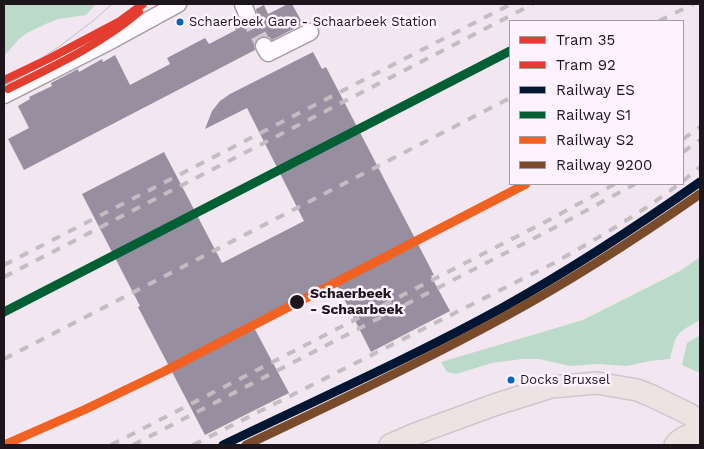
<!DOCTYPE html>
<style>
body{margin:0}
#map{position:relative;width:704px;height:449px;overflow:hidden;background:#f2e7f1;font-family:"Work Sans",sans-serif}
canvas{display:block}
.frame{position:absolute;inset:0;border:5px solid #1c161c;pointer-events:none}
.legend{position:absolute;left:509px;top:20px;width:175px;height:165px;box-sizing:border-box;background:#fef2fe;border:1px solid #a49aa4;margin:0;padding:6px 9px;list-style:none;font-size:15px;color:#1c161c}
.legend li{display:flex;align-items:center;gap:10px;height:25px}
.legend b{width:25px;border:1px solid #a49aa4}
</style>
<div id="map">
<canvas width="704" height="449"></canvas>
<div class="frame"></div>
<ul class="legend">
<li><b style="height:6px;background:#e43c2e"></b>Tram 35</li>
<li><b style="height:6px;background:#e43c2e"></b>Tram 92</li>
<li><b style="height:6px;background:#011633"></b>Railway ES</li>
<li><b style="height:6px;background:#005f33"></b>Railway S1</li>
<li><b style="height:6px;background:#f16122"></b>Railway S2</li>
<li><b style="height:6px;background:#7a4b2a"></b>Railway 9200</li>
</ul>
</div>
<script>
const g = document.querySelector('canvas').getContext('2d');
g.lineJoin = 'round';
function fill(path, color) { g.fillStyle = color; g.fill(path, 'evenodd'); }
function stroke(path, color, width, dash) { g.strokeStyle = color; g.lineWidth = width; g.lineCap = dash ? 'butt' : 'round'; g.setLineDash(dash || []); g.stroke(path); }
function drawText(font, color, halo, rows, align = 'center') {
  g.font = font + ' "Work Sans",sans-serif'; g.lineWidth = 5; g.setLineDash([]); g.textBaseline = 'middle'; g.strokeStyle = halo; g.fillStyle = color; for (const [text, x, y, turn = 0] of rows) {
    g.save(); g.translate(x, y); g.rotate((+turn || 0) * Math.PI / 180); g.textAlign = isNaN(turn) ? turn : align; if (halo) g.strokeText(text, 0, 0); g.fillText(text, 0, 0); g.restore();
  }
}
fill(new Path2D(`
 M 4,4 L 96,4 L 86,15 L 58,19 L 48,23 L 27,33 L 19,39 L 4,56 Z
 M 700,257 L 700,320 C 676,334 677,331 670,359 L 650,361 L 627,366 L 599,364 L 570,366 L 539,359 L 522,359 L 492,363 L 456,374 L 447,372 L 441,362 L 583,320 L 680,271 Z
 M 700,335 L 700,373 L 682,365 L 687,343 Z`), '#bcdac9');
fill(new Path2D(`
 M 288,4 L 292,4 L 303,24 L 272,40 L 269,37 L 265,36 L 259,37 L 255,41 L 254,45 L 255,50 L 24,170 L 8,139 L 29,128 L 18,106 L 30,99 L 29,97 L 52,86 L 51,83 L 78,69 L 79,72 L 102,59 L 103,62 L 115,55 L 130,85 L 170,64 L 167,58 L 205,38 L 209,44 L 236,30 L 231,22 L 238,19 L 241,22 L 245,24 L 251,23 L 255,20 L 257,16 L 256,9 L 264,5 L 268,14 Z
 M 313,52 L 322,69 L 326,67 L 434,275 L 431,276 L 450,311 L 371,352 L 334,279 L 251,322 L 289,393 L 205,435 L 138,307 L 140,306 L 82,194 L 164,152 L 222,263 L 304,221 L 247,108 L 205,129 L 212,111 L 220,101 L 230,94 Z`), '#978ea0');
stroke(new Path2D(`
 M 247,14 L 264,46`), '#d2c8d1', 16, [16, 8]);
const minor = new Path2D(`
 M 243,4 L 247,14
 M 264,46 L 268,53 L 310,32
 M 4,95 L 112,40 L 178,4`);
const major = new Path2D(`
 M 390,445 L 415,434 L 494,405 L 551,387 L 597,383 L 637,390 L 652,396 L 689,414 L 700,422
 M 675,445 C 681,438 690,433 700,434`);
stroke(minor, '#a49ca3', 19);
stroke(major, '#cdc8cd', 24);
stroke(minor, '#fdfbfd', 16);
stroke(major, '#ede3e3', 21);
stroke(new Path2D(`
 M 20,72 L 60,46 L 94,20 L 112,4`), '#c1bdc1', 1);
stroke(new Path2D(`
 M 659,21 L 693,4
 M 683,139 L 700,127
 M 683,152 L 700,140
 M 683,181 L 700,167
 M 4,265 L 511,4
 M 4,277 L 533,4
 M 4,359 L 510,98
 M 111,445 L 547,221 L 615,184
 M 133,445 L 552,229 L 635,184
 M 193,445 L 554,263 C 596,239 640,214 679,184`), '#c1bdc1', 4, [9, 9]);
stroke(new Path2D(`
 M 223,445 C 316,400 411,358 502,308 C 570,270 636,227 700,182`), '#011633', 9);
stroke(new Path2D(`
 M 4,312 L 510,51`), '#005f33', 9);
stroke(new Path2D(`
 M 4,445 L 86,409 L 163,372 L 526,184`), '#f16122', 9);
stroke(new Path2D(`
 M 246,445 C 332,404 420,363 504,317 C 572,280 637,238 700,194`), '#7a4b2a', 9);
stroke(new Path2D(`
 M 4,80 L 50,58 L 120,21 L 143,4`), '#e43c2e', 8);
stroke(new Path2D(`
 M 8,89 C 54,66 100,45 139,12`), '#e43c2e', 8);
for (const [x, y, r, color] of [
 [180,22,4.5,"#0065bd"],
 [297,302,8,"#1c161c"],
 [511,380,4.5,"#0065bd"]
]) { const dot = new Path2D(); dot.arc(x, y, r, 0, 2 * Math.PI); g.fillStyle = color; g.fill(dot); stroke(dot, '#fef2fe', 2); }
drawText('13px', '#1c161c', '#fef2fe', [
 ["Schaerbeek Gare - Schaarbeek Station",189,22],
 ["Docks Bruxsel",520,380]
], 'left');
drawText('bold 14px', '#1c161c', '#fef2fe', [
 ["Schaerbeek",310,294],
 ["- Schaarbeek",310,310]
], 'left');
</script>
